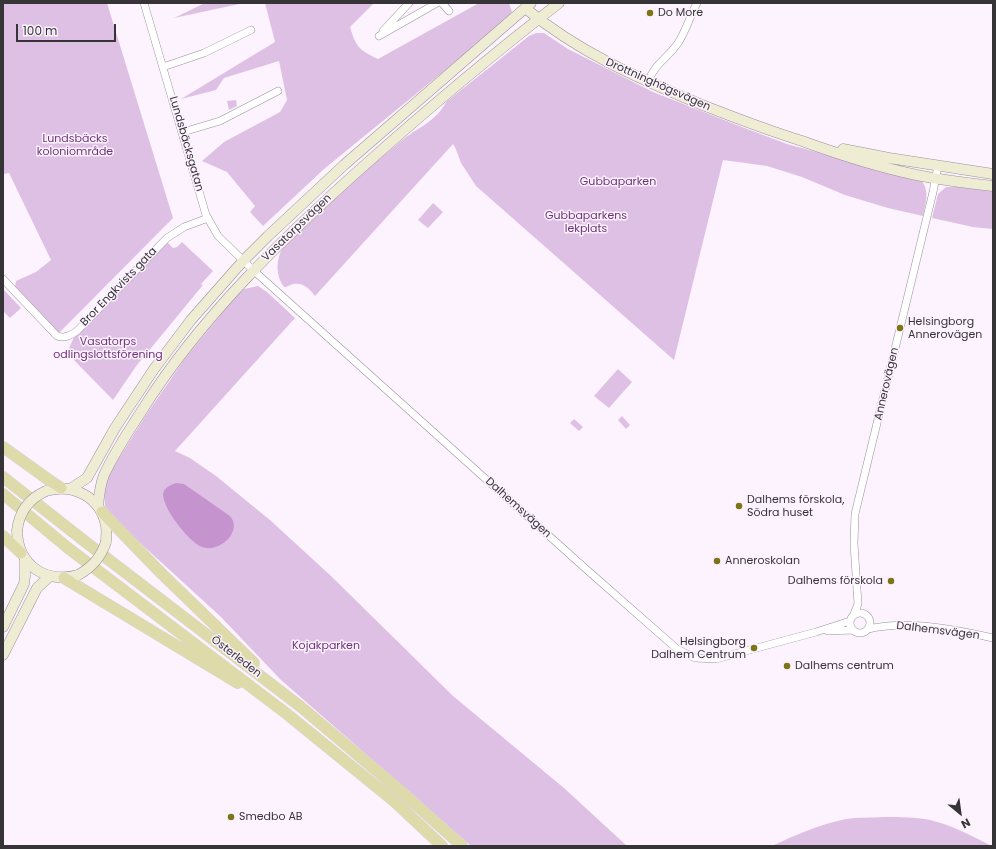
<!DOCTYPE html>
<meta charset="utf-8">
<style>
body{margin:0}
#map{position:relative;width:996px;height:849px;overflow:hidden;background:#fcf3fe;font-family:Poppins,sans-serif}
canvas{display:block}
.frame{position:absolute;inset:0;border:4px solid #373438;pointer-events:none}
.north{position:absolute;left:940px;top:793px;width:40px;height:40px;-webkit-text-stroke:3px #fcf3fe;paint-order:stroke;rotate:151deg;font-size:11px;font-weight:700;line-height:16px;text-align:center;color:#373438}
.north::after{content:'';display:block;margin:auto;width:14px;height:18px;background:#373438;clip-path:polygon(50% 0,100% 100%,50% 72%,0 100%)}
.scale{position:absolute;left:16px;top:24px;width:100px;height:18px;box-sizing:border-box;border:2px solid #373438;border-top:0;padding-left:5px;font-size:12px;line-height:14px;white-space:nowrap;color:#373438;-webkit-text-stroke:3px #fcf3fe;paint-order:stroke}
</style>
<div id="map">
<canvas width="996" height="849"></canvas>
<div class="frame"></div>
<div class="north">N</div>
<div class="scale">100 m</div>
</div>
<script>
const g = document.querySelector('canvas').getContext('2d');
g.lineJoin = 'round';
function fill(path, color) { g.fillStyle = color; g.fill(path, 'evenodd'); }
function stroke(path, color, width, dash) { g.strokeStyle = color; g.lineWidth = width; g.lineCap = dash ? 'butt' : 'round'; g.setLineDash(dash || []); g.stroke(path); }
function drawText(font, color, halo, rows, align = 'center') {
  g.font = font + ' Poppins,sans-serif'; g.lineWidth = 3; g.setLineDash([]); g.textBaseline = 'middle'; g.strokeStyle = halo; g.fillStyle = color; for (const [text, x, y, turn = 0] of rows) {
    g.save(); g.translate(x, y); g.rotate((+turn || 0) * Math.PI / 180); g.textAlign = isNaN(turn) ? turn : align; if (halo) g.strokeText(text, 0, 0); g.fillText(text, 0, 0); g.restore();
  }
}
fill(new Path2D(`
 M 3,3 L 107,3 L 173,218 L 59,333 L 15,287 L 16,281 L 36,272 L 51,260 L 9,173 L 3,174 Z
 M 205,3 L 244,3 L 174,18 Z
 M 265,3 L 374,3 L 350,27 C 356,47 359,50 378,59 L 479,3 L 502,3 L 503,4 L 509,3 L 512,12 L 509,18 L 324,169 L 263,226 L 250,212 L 255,206 L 227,172 L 202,161 L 224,142 L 280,112 L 287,100 L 279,61 L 224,78 L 216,90 L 181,99 L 275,42 Z
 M 536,33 L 544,33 L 568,49 L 653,92 L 742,127 L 787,144 L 922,181 C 930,192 925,204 923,216 L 888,208 L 845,195 L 802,177 L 767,166 L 723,160 L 674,360 L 476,186 L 461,163 L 455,147 L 453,144 L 315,296 C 310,289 303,282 293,284 C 289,285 288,287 284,287 C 275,275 276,259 283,247 C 288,238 302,229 309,222 C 339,194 369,167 401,141 C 417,128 437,121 446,102 L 529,36 Z
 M 236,100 L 237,106 L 229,110 L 227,101 Z
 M 946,187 L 959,187 L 993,190 L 993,229 L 973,227 L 932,218 L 938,194 Z
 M 433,203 L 443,212 L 428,228 L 418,220 Z
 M 167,242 L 173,248 L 177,247 L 182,242 L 213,271 L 201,284 L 203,285 L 137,365 L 113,400 L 67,353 L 74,337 Z
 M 258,286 L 267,292 L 295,318 L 175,451 L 190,458 L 216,476 L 270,520 L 331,576 L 453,696 L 564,788 L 627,846 L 471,846 L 281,680 L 221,617 L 115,520 L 105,506 L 104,492 L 107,477 L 146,415 L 186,357 L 236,296 L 244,289 Z
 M 3,289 L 21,308 L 10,318 L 3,311 Z
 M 618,369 L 632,382 L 609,408 L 594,396 Z
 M 622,416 L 630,425 L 626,429 L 618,420 Z
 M 574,419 L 583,427 L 579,431 L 570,423 Z
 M 884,817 C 899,817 915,817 930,820 C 952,825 972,836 992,846 L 772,846 C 795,835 821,824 846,819 C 858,817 871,818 884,817 Z`), '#dfc0e5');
fill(new Path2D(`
 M 176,483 L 184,484 L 230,516 C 235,522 235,528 231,535 C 226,544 212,551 202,547 C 189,542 163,509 163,494 C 164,487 171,485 176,483 Z`), '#c593ce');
const street = new Path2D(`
 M 144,3 L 206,215 L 218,236 L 253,270 L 586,569 L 677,649 L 695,658 L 716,659 L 816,632 L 850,621
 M 442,3 L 449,11
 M 383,31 L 409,3
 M 379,36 L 437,3
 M 163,67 L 204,53 L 251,30
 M 648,82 C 655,63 667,59 678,43 C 686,31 690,16 697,3
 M 183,132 L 220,121 L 278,91
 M 3,279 L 57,336 C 65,339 71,335 77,331 L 167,238 L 184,227 L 208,218
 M850 623a10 10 0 1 1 20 0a10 10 0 1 1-20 0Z
 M 854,614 L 858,604 L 854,544 L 855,514 L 933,192 L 938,166
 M 868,629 C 907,620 954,629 993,638
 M 828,631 L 853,630`);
const secondary = new Path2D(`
 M 525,8 C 577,51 637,78 700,104 C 733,117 767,130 802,141 C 838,154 875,166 912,174 C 939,180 966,183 993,186
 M 843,149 L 889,158 L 993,174
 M 70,489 L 87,478 L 115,428 L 154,369 L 191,320 L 243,261 L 268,236 L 344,165 L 531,3
 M 46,491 C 73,483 101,497 106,526 C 107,531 106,537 106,542
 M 98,506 C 99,495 100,485 104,475 C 114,453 128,432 141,412 C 201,316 283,238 367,163 C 429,108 493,54 559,3
 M 17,531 C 18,565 45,584 78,575
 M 3,627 L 24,584 L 25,576 L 25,559
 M 3,655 L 37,588 L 50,576`);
const primary = new Path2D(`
 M 3,447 L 49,480 L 61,488
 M 3,477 L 83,540 L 301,707 L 404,794 L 462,846
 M 3,494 L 68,548 L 287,714 L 394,801 L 442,846
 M 102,512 L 161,573 L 254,663
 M 3,536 L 21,553
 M 64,578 L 238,683`);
stroke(street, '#9a919b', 8);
stroke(secondary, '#9a919b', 11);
stroke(primary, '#d7d6d7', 12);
stroke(street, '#fff', 7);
stroke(secondary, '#efecd4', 10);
stroke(primary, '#dfdaa9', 11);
const secondaryBridge = new Path2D(`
 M 17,531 C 19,512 28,499 46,491
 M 78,575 C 93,567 101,557 106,542`);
stroke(secondaryBridge, '#9a919b', 11, []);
stroke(secondaryBridge, '#efecd4', 10);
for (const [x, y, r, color] of [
 [650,13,4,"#7d7417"],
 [900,328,4,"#7d7417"],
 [739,506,4,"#7d7417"],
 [717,561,4,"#7d7417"],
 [891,581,4,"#7d7417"],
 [754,648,4,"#7d7417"],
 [787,666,4,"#7d7417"],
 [231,817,4,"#7d7417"]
]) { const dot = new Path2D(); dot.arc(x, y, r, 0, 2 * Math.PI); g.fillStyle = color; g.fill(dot); stroke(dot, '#fcf3fe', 1.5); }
drawText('11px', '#373438', '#fcf3fe', [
 ["Do More",658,13],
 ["Helsingborg",908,322],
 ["Annerovägen",908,335],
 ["Dalhems förskola,",747,500],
 ["Södra huset",747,513],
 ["Anneroskolan",725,561],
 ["Dalhems förskola",883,581,"right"],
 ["Helsingborg",746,642,"right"],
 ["Dalhem Centrum",746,655,"right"],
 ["Dalhems centrum",795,666],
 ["Smedbo AB",239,817]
], 'left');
drawText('11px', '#373438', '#fcf3fe', [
 ["Drottninghögsvägen",658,85,24],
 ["Lundsbäcksgatan",186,144,74],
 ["Vasatorpsvägen",297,228,-44],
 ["Bror Engkvists gata",119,287,-46],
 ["Annerovägen",887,384,-77],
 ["Dalhemsvägen",518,508,42],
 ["Dalhemsvägen",938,631,7],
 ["Österleden",236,657,38]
]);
drawText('11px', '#6d3178', '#fcf3fe', [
 ["Lundsbäcks",75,139],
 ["koloniområde",75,152],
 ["Gubbaparken",618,182],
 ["Gubbaparkens",586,216],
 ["lekplats",586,229],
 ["Vasatorps",108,342],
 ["odlingslottsförening",108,355],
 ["Kojakparken",326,646]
]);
</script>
